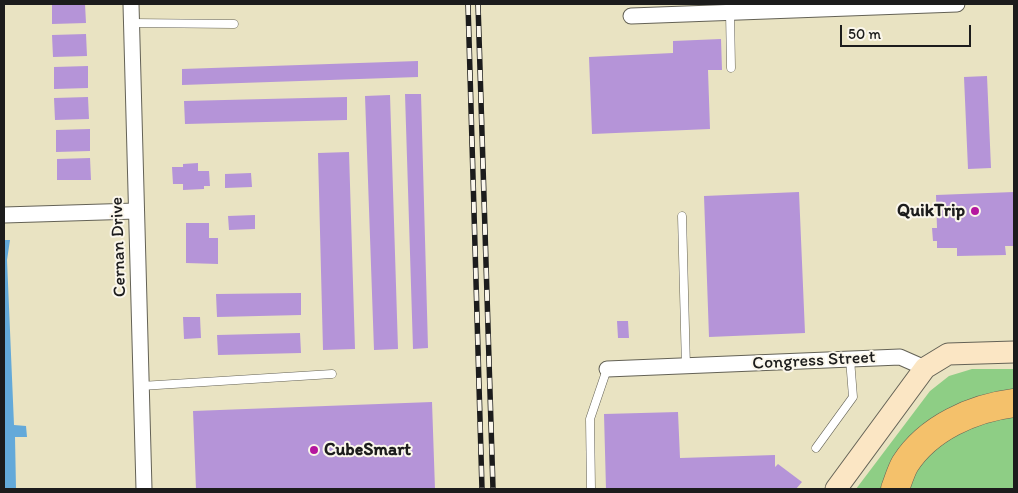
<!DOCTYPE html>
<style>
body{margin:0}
#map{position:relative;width:1018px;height:493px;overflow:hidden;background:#e9e3c2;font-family:Itim,sans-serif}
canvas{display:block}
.frame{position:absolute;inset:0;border:5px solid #1c1c1c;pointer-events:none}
.scale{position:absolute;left:840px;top:25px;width:131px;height:22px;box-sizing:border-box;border:2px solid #1c1c1c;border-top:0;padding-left:6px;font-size:15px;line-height:18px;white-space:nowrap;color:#1c1c1c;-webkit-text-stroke:4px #fbf7ec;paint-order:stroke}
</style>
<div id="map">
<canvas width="1018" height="493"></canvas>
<div class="frame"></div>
<div class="scale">50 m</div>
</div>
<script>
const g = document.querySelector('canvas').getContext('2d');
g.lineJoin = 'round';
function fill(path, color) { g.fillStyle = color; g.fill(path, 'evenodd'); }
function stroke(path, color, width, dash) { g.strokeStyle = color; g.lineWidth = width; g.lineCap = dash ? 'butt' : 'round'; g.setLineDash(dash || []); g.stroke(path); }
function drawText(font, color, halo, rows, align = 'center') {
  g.font = font + ' Itim,sans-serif'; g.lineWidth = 4; g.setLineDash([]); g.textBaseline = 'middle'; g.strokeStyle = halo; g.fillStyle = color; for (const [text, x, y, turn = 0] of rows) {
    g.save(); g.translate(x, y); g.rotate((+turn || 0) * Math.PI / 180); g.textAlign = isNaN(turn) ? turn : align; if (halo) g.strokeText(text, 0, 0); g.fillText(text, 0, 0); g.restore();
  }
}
fill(new Path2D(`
 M 972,369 L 1014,369 L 1014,393 L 989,398 L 884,489 L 856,489 L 930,391 L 949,376 Z
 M 1014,416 L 1014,489 L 909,489 C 917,461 943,439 969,427 C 982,421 1000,419 1014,416 Z`), '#8ece85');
fill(new Path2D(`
 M 4,240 L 10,240 L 7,260 L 14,425 L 26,426 L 27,437 L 15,437 L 16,489 L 4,489 Z`), '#63a9d9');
fill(new Path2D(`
 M 52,4 L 85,4 L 86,23 L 52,24 Z
 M 86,34 L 87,56 L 53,57 L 52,35 Z
 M 721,39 L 722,70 L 708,70 L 710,129 L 592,134 L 589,57 L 673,53 L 673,41 Z
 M 418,61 L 418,77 L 182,85 L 182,69 Z
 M 88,66 L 88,88 L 54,89 L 54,67 Z
 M 987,76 L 991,168 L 968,169 L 964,77 Z
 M 405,94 L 421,94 L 428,348 L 413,349 Z
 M 390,95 L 398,349 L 374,350 L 365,96 Z
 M 88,97 L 89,119 L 55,120 L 54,98 Z
 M 347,97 L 347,120 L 185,124 L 184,101 Z
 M 90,129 L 90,151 L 56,152 L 56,130 Z
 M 349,152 L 355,349 L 323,350 L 318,153 Z
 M 90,158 L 91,180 L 57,180 L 57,159 Z
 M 198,163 L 198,171 L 209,171 L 210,186 L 204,186 L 204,189 L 183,190 L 183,184 L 173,184 L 172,167 L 183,167 L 183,164 Z
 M 251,173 L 252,187 L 225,188 L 225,174 Z
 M 799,192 L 805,333 L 709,337 L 704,196 Z
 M 1014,192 L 1014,246 L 1005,246 L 1006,255 L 957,256 L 957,248 L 937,248 L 937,241 L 933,241 L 932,228 L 937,228 L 936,195 Z
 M 255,215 L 255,229 L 229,230 L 228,216 Z
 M 186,223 L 209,223 L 209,238 L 218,238 L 218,264 L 186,263 Z
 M 301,293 L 301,315 L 217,317 L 216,294 Z
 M 183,317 L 200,317 L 201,338 L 184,339 Z
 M 617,321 L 628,321 L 629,338 L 618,338 Z
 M 300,333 L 301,353 L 218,355 L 217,335 Z
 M 432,402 L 435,489 L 196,489 L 193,411 Z
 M 678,412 L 680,458 L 775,455 L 775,467 L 778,464 L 802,482 L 796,489 L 606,489 L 604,414 Z`), '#b594d8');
const lane = new Path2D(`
 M 730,12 L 731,68
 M 131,23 L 234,24
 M 682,216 L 686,367
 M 141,386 L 332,374
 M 816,448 L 853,397 L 850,359
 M 591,489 L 590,419 L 607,369`);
const street = new Path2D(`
 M 131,4 L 144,489
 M 631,16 L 957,4
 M 4,215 L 136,211
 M 607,369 L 900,357 L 925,368`);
const secondary = new Path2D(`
 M 836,489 L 925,368 L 948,354 L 1014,352`);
const highway = new Path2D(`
 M 895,489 C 898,481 901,471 905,464 C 928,428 973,408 1014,403`);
stroke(lane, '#646256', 9);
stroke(street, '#646256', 17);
stroke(secondary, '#646256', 23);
stroke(highway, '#646256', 29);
stroke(lane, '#fff', 8);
stroke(street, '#fff', 15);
stroke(secondary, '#fbe6c4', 21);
stroke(highway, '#f4c16b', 28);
const rail = new Path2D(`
 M 468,4 L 482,489
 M 478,4 L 493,489`);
stroke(rail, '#1c1c1c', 5.5);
stroke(rail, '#fbf7ec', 4, [11]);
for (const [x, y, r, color] of [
 [975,211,5,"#b5179e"],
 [314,450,5,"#b5179e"]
]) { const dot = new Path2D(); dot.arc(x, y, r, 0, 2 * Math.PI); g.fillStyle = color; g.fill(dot); stroke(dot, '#fbf7ec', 2); }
drawText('bold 18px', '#1c1c1c', '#fbf7ec', [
 ["QuikTrip",965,211],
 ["CubeSmart",324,450,"left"]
], 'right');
drawText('18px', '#1c1c1c', '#fbf7ec', [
 ["Cernan Drive",119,247,-92],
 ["Congress Street",814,361,-3]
]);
</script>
